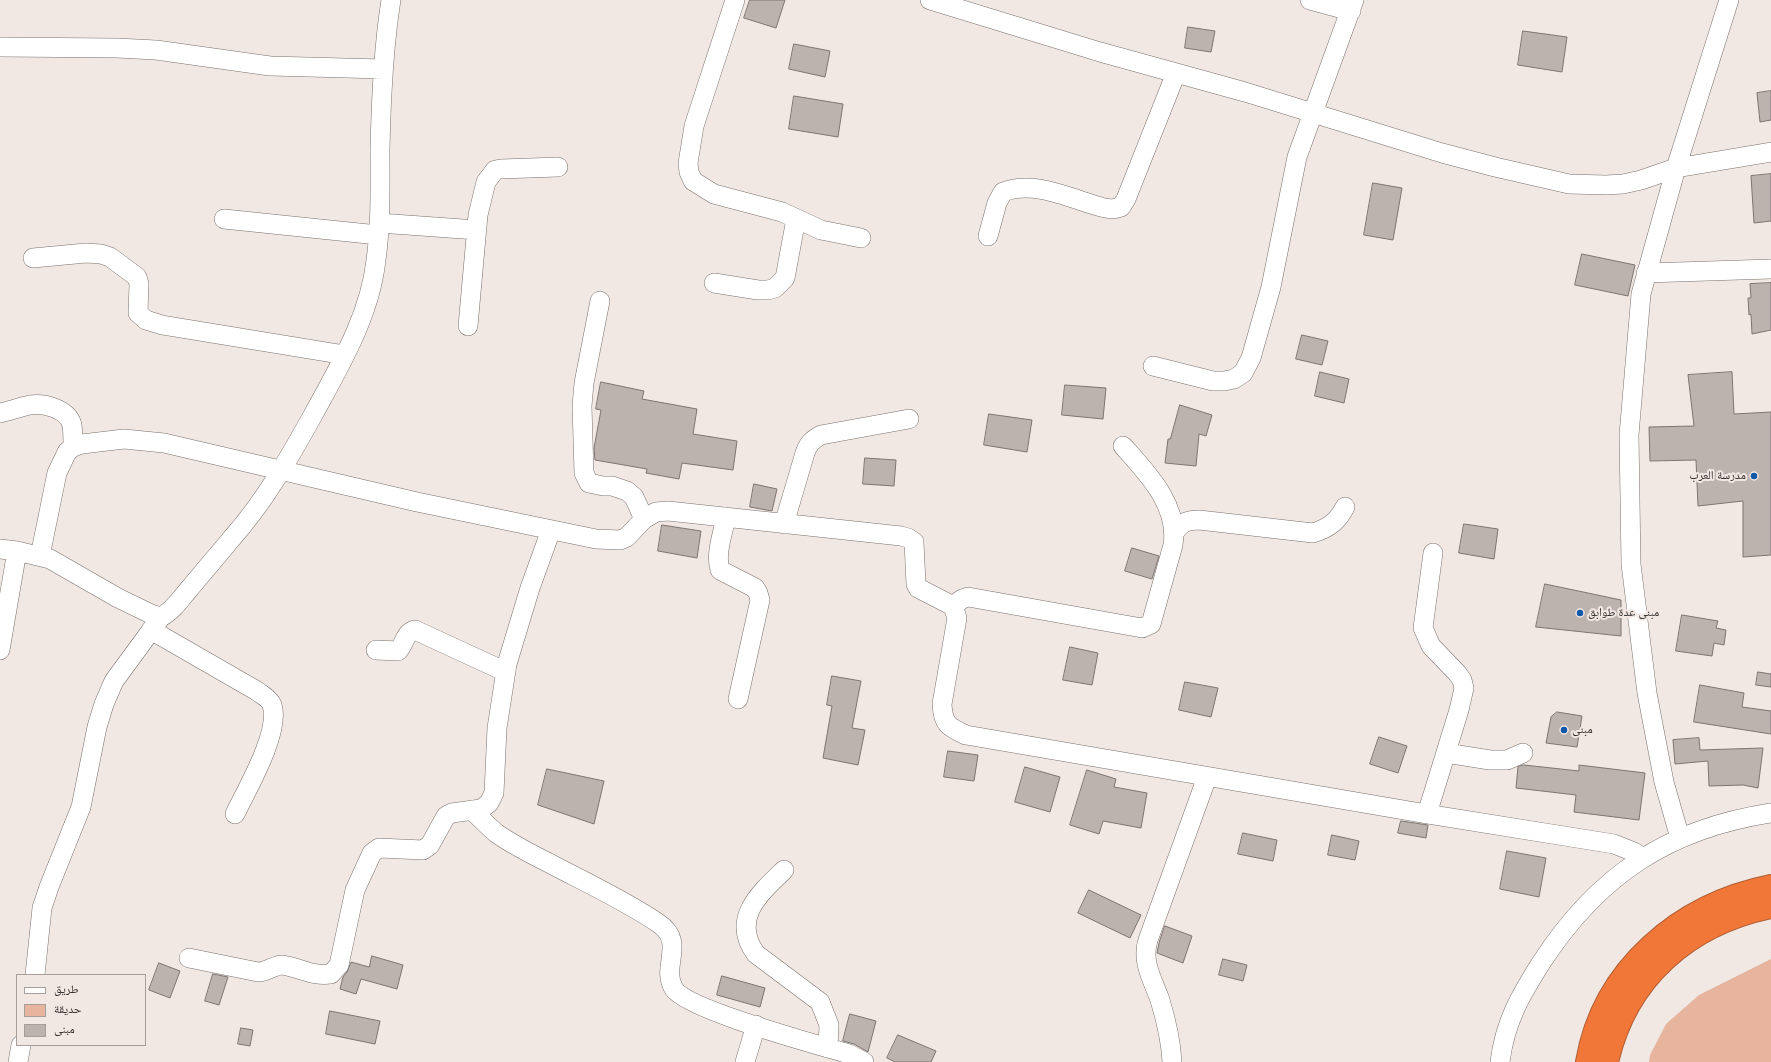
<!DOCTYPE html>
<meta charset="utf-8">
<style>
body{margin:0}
#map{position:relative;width:1771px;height:1062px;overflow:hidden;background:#f1e7e3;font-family:"PT Sans","Noto Naskh Arabic",sans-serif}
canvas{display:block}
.legend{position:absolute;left:16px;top:974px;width:130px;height:72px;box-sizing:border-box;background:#f1e7e3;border:1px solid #a59e9b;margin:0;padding:5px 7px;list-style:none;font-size:12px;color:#34312f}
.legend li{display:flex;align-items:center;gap:8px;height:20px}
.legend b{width:20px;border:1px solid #a59e9b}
</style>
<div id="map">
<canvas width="1771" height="1062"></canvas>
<ul class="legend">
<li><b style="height:5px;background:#fff"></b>طريق</li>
<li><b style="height:11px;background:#e7b59e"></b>حديقة</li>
<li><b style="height:11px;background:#bcb3af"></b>مبنى</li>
</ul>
</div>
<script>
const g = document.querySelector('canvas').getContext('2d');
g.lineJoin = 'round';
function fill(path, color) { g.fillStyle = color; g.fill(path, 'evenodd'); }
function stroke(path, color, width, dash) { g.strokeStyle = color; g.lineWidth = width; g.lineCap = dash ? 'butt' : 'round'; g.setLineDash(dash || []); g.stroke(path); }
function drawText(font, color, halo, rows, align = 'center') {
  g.font = font + ' "PT Sans","Noto Naskh Arabic",sans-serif'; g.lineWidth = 4; g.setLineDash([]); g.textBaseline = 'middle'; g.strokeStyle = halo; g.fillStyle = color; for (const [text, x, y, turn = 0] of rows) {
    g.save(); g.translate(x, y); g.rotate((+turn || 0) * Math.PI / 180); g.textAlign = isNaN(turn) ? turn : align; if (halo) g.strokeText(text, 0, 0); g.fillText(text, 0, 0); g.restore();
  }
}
fill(new Path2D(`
 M 1771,959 L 1771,1062 L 1649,1062 L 1650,1055 L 1666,1024 L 1699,995 Z`), '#e7b59e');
const building = new Path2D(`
 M 750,0 L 785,0 L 776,28 L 744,18 Z
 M 1188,27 L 1215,31 L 1211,52 L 1185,48 Z
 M 1523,31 L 1567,37 L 1562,72 L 1518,65 Z
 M 794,44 L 830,51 L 825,77 L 789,69 Z
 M 1771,91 L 1771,120 L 1760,122 L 1757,93 Z
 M 794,96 L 843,104 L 838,137 L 789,129 Z
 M 1771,174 L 1771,221 L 1754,223 L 1751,176 Z
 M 1373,183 L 1402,188 L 1393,240 L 1364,235 Z
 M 1582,254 L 1635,265 L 1628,296 L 1575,285 Z
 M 1771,283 L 1771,330 L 1752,334 L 1751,314 L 1749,315 L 1748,298 L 1751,298 L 1750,284 Z
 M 1302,335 L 1328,341 L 1322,365 L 1296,359 Z
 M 1320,372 L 1349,379 L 1344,403 L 1315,396 Z
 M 1732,372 L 1734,414 L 1771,412 L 1771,555 L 1743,557 L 1743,501 L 1698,506 L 1696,460 L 1650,461 L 1649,427 L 1694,426 L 1688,375 Z
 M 601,382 L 644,391 L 642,399 L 697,409 L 693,434 L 737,441 L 733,470 L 682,463 L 679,479 L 646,473 L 647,469 L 595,460 L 594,448 L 601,410 L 596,409 Z
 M 1065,385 L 1106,388 L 1103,419 L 1062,415 Z
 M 1180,405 L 1212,415 L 1206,436 L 1199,434 L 1196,466 L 1165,463 L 1168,439 L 1170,439 Z
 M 989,414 L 1032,420 L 1027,452 L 984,445 Z
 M 865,458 L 896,460 L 894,486 L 863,484 Z
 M 754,484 L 777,489 L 772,511 L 750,507 Z
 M 1464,524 L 1498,529 L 1494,559 L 1459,553 Z
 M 662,525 L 701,531 L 697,558 L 658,551 Z
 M 1132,548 L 1159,556 L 1152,579 L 1125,571 Z
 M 1545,584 L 1621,600 L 1621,636 L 1536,627 Z
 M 1682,615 L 1718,621 L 1716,628 L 1726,630 L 1724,645 L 1714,643 L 1712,656 L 1676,651 Z
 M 1070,647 L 1098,653 L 1092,685 L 1063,680 Z
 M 1758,672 L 1771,674 L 1771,687 L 1756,685 Z
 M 832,676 L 861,681 L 852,728 L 865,730 L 858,765 L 823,758 L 832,706 L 827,705 Z
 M 1185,682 L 1218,688 L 1211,717 L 1179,710 Z
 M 1700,685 L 1744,693 L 1742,707 L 1771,711 L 1771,734 L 1694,722 Z
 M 1557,712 L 1582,716 L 1577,747 L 1546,743 L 1551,717 Z
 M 1379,737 L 1407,746 L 1398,773 L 1370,764 Z
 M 1699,738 L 1700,750 L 1763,748 L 1758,788 L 1743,785 L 1709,786 L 1708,761 L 1675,764 L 1673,740 Z
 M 948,751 L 978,755 L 974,781 L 944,777 Z
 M 1524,765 L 1579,771 L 1579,765 L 1645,773 L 1639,820 L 1574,812 L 1576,795 L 1516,788 L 1518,767 Z
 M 1025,767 L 1060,777 L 1050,812 L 1015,802 Z
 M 547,769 L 604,781 L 594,824 L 538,805 Z
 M 1087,770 L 1116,779 L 1114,787 L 1147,793 L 1141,828 L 1103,821 L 1099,834 L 1070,825 Z
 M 1401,821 L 1428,825 L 1426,838 L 1398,833 Z
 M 1243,833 L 1277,840 L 1273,861 L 1238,854 Z
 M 1332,835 L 1359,841 L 1355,860 L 1328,855 Z
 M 1507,851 L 1546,858 L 1539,897 L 1500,889 Z
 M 1089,890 L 1141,915 L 1130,938 L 1078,913 Z
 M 1165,926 L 1192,936 L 1183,963 L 1157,953 L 1159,943 Z
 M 372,956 L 403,965 L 397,989 L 361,979 L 356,994 L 340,989 L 343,977 L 347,972 L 351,962 L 369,967 Z
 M 1223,959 L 1247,965 L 1243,981 L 1219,975 Z
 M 159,963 L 180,971 L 170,998 L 149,990 Z
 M 213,974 L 228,977 L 219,1005 L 205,1001 Z
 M 722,976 L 765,988 L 760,1007 L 717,995 Z
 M 330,1011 L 380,1021 L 375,1044 L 326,1034 Z
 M 850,1014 L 876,1021 L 868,1052 L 854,1044 L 843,1041 Z
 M 241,1028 L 253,1030 L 250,1046 L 238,1044 Z
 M 898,1035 L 936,1051 L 931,1062 L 895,1062 L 887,1058 Z`);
fill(building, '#bcb3af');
stroke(building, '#7d7571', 1);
const minor = new Path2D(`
 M 735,0 L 694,126 L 688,163 L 689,172 L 693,181 L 714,194 L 782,212 L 821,230 L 861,238
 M 930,0 L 1100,52 L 1245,92 L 1442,153 L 1495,167 L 1569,184 L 1606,185 L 1623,184 L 1641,180 L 1676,168 L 1771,152
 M 1310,0 L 1351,11
 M 0,47 L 117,48 L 156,50 L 270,66 L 383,69
 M 224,219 L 378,235
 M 379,223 L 477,230
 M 988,236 L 997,203 L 1003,192 C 1031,181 1063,195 1091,204 C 1101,207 1110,211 1121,207 L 1126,199 L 1176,73
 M 33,258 L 86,253 L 101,254 L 110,257 L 137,277 L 139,284 L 138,313 L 146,320 L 162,325 L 345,355
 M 1646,273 L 1771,269
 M 714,283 L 758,290 L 768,290 L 775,288 L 785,278 L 796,219
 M 600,301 L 584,383 L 582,406 L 584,473 L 589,483 L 603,486 L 612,486 L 627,491 L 634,497 L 644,519
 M 468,326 L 478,215 L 486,182 L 495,170 L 501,169 L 558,167
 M 1153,366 L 1213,381 L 1224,381 L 1234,379 L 1243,373 L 1251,358 L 1271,287 L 1297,157 L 1354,0
 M 0,413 C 10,411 20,407 30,405 C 45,403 68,409 72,425 C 73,432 73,440 73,447
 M 726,517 C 723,533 715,554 720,570 L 755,588 L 758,593 L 760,600 L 738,699
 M 784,524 L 805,453 C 808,444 812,440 821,435 L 909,419
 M 1174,533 C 1181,523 1186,520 1199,520 L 1313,533 C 1329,528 1338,521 1345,507
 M 0,549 L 17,551 L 50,559 L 118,598 L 151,614 L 161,617 C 173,611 182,597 190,588 C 204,571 218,555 232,538 C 265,501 289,458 313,415 C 339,367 370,316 376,260 C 381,224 380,187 380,150 C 381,100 383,50 391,0
 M 40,556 L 57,473 L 67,452 L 73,447 L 82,444 L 124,439 L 164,443 L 417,502 L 596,539 L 620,540 L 627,537 L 644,519 L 656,512 L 668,511 L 901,536 L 908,538 L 914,542 L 916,584 L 918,588 L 953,606 L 957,618 L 942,704 C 943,724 948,727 966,735 L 1427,814 L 1614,844 L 1634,852 L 1643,858
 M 953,606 L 962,599 L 968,597 L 1142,628 L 1151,624 L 1173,545 C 1179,505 1147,473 1123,446
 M 151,630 L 257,691 C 262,695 270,699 272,705 C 281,731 247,789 235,814
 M 0,650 L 17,551
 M 376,650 L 398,651 C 405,644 404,633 415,630 L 506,672
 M 1446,753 L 1490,760 L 1507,760 L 1523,753
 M 472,810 C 480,818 488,826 496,833 C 513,845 531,854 549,863 C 585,882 624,900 658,923 C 687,942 660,967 674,989 C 688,1010 819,1045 849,1054 L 864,1062
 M 1427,814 L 1459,710 L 1464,688 L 1462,680 L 1457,673 L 1431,646 L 1423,628 L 1433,553
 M 1680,838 L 1664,782 L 1647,693 L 1631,564 L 1629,435 L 1641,294 L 1676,168 L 1729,0
 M 784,870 C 760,893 730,919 756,954 L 820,1002 L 829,1025 L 828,1048
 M 189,958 L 258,972 C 267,972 274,965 282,965 C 299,967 313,977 331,974 L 339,965 L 355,890 L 372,853 L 379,848 L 423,850 L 430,845 L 446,816 L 452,813 L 481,809 L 489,803 L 494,793 L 497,728 L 507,664 L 530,588 L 551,530
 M 35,975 L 42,908 L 49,887 L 81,807 L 97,727 L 104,704 L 114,681 L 161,617
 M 18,1062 L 21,1045
 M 745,1062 L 756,1025
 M 1172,1062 C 1171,1041 1166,1020 1160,1000 C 1153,980 1141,962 1148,940 L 1207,777
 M 1500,1062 C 1505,1022 1520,996 1541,963 C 1598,875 1668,829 1771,813`);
const highway = new Path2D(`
 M 1587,1062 C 1603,968 1681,904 1771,886
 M 1607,1062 C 1626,978 1688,924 1771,907`);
stroke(minor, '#79716d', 20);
stroke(highway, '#ae5e35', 24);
stroke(minor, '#fff', 19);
stroke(highway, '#f07738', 22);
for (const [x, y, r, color] of [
 [1754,476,4,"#1157a7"],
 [1580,613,4,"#1157a7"],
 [1564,730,4,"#1157a7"]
]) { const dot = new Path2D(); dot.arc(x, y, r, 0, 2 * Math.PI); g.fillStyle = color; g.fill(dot); stroke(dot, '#f1e7e3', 1.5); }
drawText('12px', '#34312f', '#f1e7e3', [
 ["مدرسة العرب",1746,476,"right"],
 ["مبنى عدة طوابق",1588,613],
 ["مبنى",1572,730]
], 'left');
</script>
